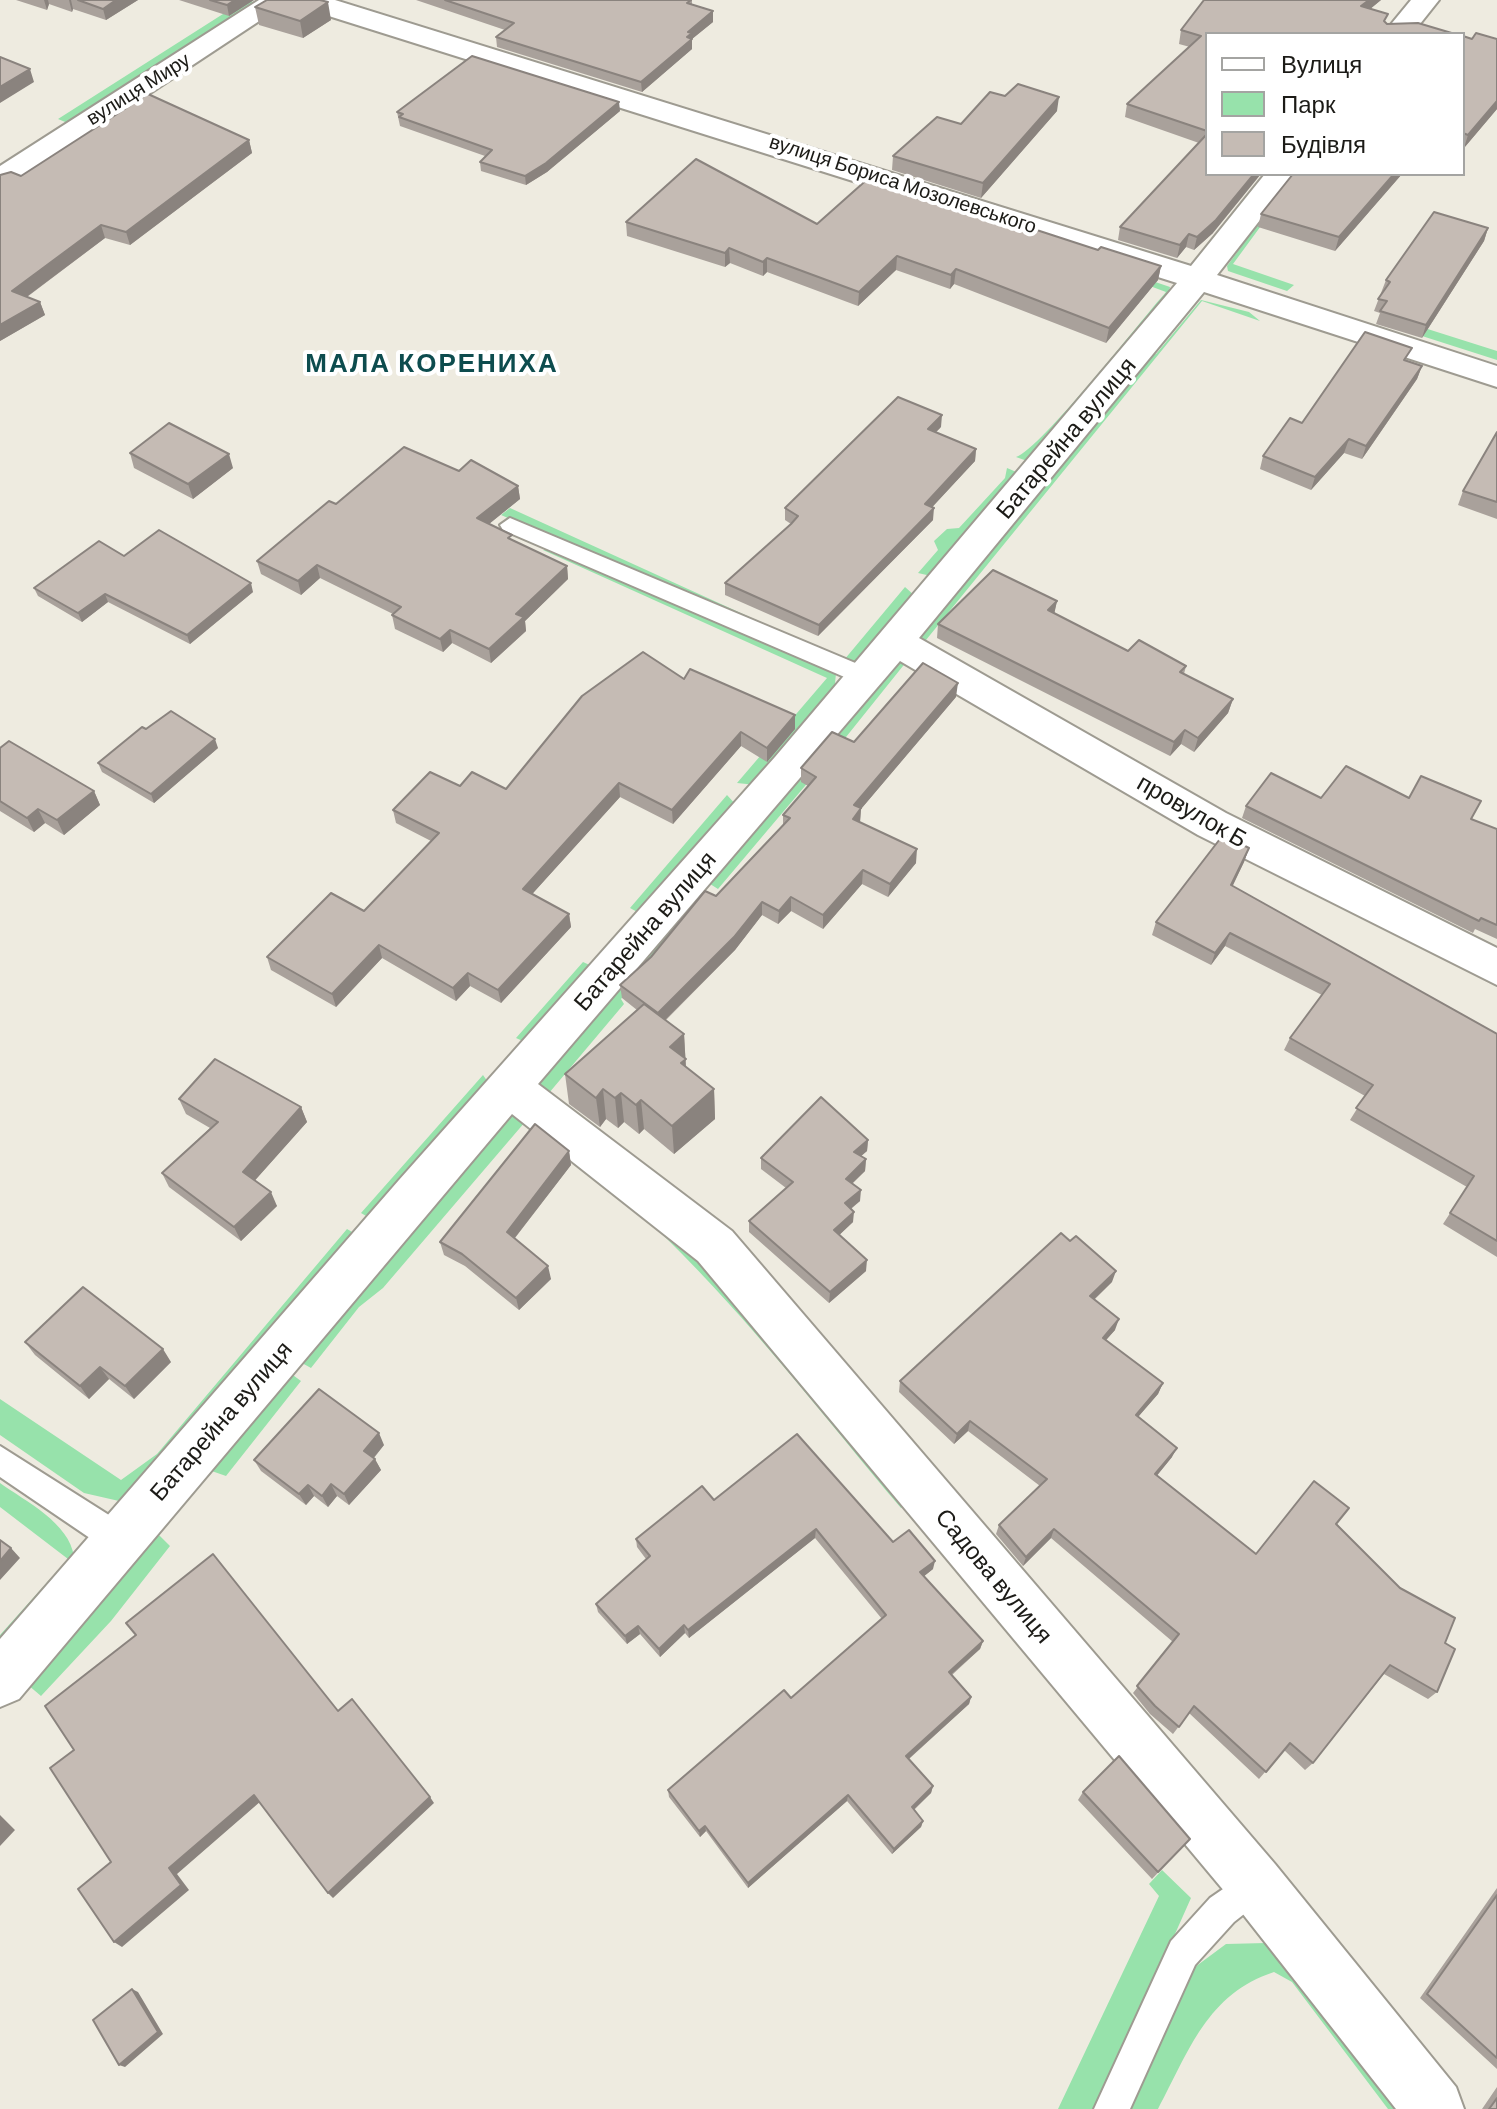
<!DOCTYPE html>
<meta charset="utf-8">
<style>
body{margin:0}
#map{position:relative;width:1497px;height:2109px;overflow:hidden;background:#eeebe0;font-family:Barlow,sans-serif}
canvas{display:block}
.legend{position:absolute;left:1205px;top:32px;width:260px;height:144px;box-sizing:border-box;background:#fff;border:2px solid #a4a4a2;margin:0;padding:10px 14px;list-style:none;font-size:24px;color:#1c1b17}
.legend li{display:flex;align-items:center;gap:16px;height:40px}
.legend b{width:40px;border:2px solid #a4a4a2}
</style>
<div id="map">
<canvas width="1497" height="2109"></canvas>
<ul class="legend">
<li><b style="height:10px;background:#fff"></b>Вулиця</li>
<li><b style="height:22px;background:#97e2ab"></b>Парк</li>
<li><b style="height:22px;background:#c5bbb4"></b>Будівля</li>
</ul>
</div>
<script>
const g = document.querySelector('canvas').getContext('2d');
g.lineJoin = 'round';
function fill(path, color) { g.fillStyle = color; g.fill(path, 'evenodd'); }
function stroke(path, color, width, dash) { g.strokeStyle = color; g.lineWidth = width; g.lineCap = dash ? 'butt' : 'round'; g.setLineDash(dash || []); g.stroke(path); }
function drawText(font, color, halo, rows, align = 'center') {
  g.font = font + ' Barlow,sans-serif'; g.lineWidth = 8; g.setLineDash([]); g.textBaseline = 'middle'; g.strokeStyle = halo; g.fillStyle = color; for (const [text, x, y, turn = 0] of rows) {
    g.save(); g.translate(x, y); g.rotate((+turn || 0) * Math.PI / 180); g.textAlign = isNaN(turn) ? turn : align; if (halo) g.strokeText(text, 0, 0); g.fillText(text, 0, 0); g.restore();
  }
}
fill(new Path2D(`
 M 245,0 L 258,3 L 70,124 L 58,119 Z
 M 1277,204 L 1233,264 L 1294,285 L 1287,291 L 1228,271 L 1227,266 L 1266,213 Z
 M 1120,270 L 1170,287 L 1168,297 L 1030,462 L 1016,457 C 1041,449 1141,320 1166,292 L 1115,273 Z
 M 1201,300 L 1249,312 L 1260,321 L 1202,301 L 926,640 L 933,652 L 917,635 L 1150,355 L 1156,354 Z
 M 1396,319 L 1497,351 L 1497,360 L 1397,328 Z
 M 1007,468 L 1021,474 L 931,576 L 918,573 L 938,550 L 934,541 L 947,529 L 959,528 L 1005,478 Z
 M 510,508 L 844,660 L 905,587 L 915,596 L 858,663 L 844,663 L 501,515 Z
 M 557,548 L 836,673 L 834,694 L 756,785 L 737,783 L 827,678 L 543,550 Z
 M 898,657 L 907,661 L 834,752 L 825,746 Z
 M 818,754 L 821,767 L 718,889 L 707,882 Z
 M 727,795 L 737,806 L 641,914 L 630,908 Z
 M 698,892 L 711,898 L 621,999 L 624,1004 L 549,1093 L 539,1088 L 543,1077 Z
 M 583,962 L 594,967 L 527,1043 L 516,1038 Z
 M 483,1075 L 490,1085 L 373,1220 L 361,1213 Z
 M 529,1113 L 676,1232 L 908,1502 L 901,1508 C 824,1417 751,1321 666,1238 C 622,1196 574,1158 525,1122 L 383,1288 L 359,1307 L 311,1368 L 302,1363 L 299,1354 L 509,1114 Z
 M 347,1229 L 359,1236 L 151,1479 L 119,1501 L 84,1493 L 0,1435 L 0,1399 L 121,1480 L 157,1454 Z
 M 286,1370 L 301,1381 L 226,1476 L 203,1468 Z
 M 0,1483 C 25,1501 70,1523 74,1557 L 0,1642 L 0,1635 L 68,1559 L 0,1507 Z
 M 157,1533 L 170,1546 L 111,1621 L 41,1696 L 21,1679 Z
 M 1162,1870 L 1191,1898 L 1097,2109 L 1058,2109 L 1159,1896 L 1149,1884 Z
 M 1266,1943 L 1409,2109 L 1388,2109 L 1292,1982 L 1274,1972 C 1207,1994 1189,2051 1158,2109 L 1123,2109 L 1191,1970 L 1226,1944 Z`), '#97e2ab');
const lane = new Path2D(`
 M 510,518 L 872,670 L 875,676 L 872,682 L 856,682 L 503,530 L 500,525 Z
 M 0,1446 L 131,1529 L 135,1540 L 131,1551 L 120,1555 L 109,1551 L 0,1477 Z
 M 1255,1867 L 1267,1872 L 1272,1884 L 1267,1896 L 1234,1922 L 1195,1965 L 1130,2109 L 1094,2109 L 1171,1941 L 1210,1898 Z`);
const street = new Path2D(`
 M 259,0 L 291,0 L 11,185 L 0,188 L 0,166 Z
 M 293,0 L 335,0 L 1191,266 L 1265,174 L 1296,174 L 1217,275 L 1497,366 L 1497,387 L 1204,292 L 919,638 L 1226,813 L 1497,948 L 1497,985 L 1198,835 L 900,661 L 538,1084 L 732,1231 L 1275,1864 L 1456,2087 L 1464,2109 L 1396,2109 L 1235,1904 L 698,1261 L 512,1114 L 19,1699 L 0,1707 L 0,1639 L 399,1180 L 775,757 L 1177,283 L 297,6 Z
 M 1411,0 L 1439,0 L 1412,34 L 1383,34 Z`);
stroke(lane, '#9e9b91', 4);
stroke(street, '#9e9b91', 4);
fill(lane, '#fff');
fill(street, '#fff');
fill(new Path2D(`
 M 16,0 L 138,0 L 106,20 L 73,9 L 72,12 L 49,4 L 47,10 Z
 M 179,0 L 254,0 L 229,16 Z
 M 416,0 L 692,0 L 692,5 L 713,22 L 692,39 L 692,49 L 642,92 L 497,47 L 496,37 L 505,30 Z
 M 1204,0 L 1381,0 L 1370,9 L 1207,34 L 1207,174 L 1213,233 L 1194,250 L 1186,247 L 1177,258 L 1118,240 L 1120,227 L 1199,143 L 1125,117 L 1127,104 L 1190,47 L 1179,44 L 1181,30 Z
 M 255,7 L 331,20 L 303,38 L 259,25 Z
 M 1463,36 L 1472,39 L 1497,39 L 1497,109 L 1464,148 Z
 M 620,111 L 547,172 L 526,185 L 481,171 L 480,162 L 485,156 L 400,126 L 397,112 Z
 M 1057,111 L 981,198 L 892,170 L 893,156 L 961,124 Z
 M 249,140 L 252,153 L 130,245 L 105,238 L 27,297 L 40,302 L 45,315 L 0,341 L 21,176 Z
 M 1293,174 L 1402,174 L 1335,251 L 1258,227 L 1261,214 Z
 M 626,222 L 817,224 L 1098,250 L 1161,266 L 1158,280 L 1106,343 L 954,284 L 950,289 L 896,270 L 858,306 L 767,272 L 763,276 L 730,263 L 725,267 L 627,236 Z
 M 1488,228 L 1484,241 L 1422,338 L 1376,324 L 1380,313 L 1374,311 L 1386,280 Z
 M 1407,361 L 1422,366 L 1417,379 L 1362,459 L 1344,453 L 1311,490 L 1260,469 L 1263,456 L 1302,423 Z
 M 941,427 L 936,432 L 976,449 L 975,461 L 932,507 L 933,520 L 818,636 L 725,595 L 725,583 L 791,524 L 785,520 L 785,508 Z
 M 1497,432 L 1497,519 L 1458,505 L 1463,491 Z
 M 130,453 L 233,468 L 193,499 L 134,468 Z
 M 459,471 L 518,486 L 520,499 L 489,524 L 513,541 L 567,566 L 568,579 L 525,621 L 526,631 L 491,663 L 452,643 L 443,652 L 395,629 L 392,615 L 393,614 L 320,578 L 301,595 L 261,574 L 257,561 L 336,504 Z
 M 124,556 L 253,592 L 190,644 L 108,602 L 82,622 L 38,596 L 34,588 Z
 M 1057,601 L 1054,613 L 1128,651 L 1186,666 L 1184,674 L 1233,699 L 1228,713 L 1194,752 L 1181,744 L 1170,756 L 937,638 L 938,624 Z
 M 684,679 L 795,715 L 795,729 L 767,762 L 741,746 L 673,824 L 620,797 L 532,894 L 569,914 L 571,927 L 501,1003 L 470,986 L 456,1001 L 382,958 L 336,1007 L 271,970 L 267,957 L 364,911 L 431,841 L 396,823 L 393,810 L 460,786 L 506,789 Z
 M 956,697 L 861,809 L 860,822 L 916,863 L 888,897 L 862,884 L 823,929 L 791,911 L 778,924 L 762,915 L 735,950 L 666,1020 L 684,1034 L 686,1067 L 714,1089 L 715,1119 L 674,1154 L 644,1129 L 639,1134 L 624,1122 L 618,1128 L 606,1119 L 600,1127 L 569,1104 L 565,1074 L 637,1010 L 622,998 L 620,985 L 716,896 L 783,825 L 783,815 L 808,786 L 801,782 L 801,768 L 854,742 Z
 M 146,729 L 218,748 L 154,803 L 102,772 L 98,763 Z
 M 0,748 L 94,791 L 100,805 L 64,835 L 45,823 L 34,832 L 0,811 Z
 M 1321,798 L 1409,798 L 1497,829 L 1497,939 L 1475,929 L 1473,933 L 1242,818 L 1246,806 Z
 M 1249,848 L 1244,862 L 1232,886 L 1497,1034 L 1497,1257 L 1443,1224 L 1467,1187 L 1350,1120 L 1365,1096 L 1284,1050 L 1290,1038 L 1322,995 L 1225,946 L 1211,965 L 1152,935 L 1156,922 Z
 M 179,1099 L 301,1107 L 307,1122 L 255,1180 L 277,1206 L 241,1241 L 169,1187 L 162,1173 L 210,1128 L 186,1114 Z
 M 868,1140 L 867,1151 L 861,1156 L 866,1159 L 865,1171 L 852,1184 L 860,1201 L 851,1209 L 853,1222 L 839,1235 L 866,1271 L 829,1303 L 749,1232 L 749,1221 L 786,1188 L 761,1169 L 761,1158 Z
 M 569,1151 L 571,1165 L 515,1238 L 551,1279 L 519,1310 L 465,1266 L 444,1255 L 440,1242 Z
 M 1112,1282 L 1094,1300 L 1115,1330 L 1106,1340 L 1163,1383 L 1158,1394 L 1138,1417 L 1172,1457 L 1157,1475 L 1256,1554 L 1337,1524 L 1445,1643 L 1437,1692 L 1428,1699 L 1384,1674 L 1313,1763 L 1305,1770 L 1284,1750 L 1259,1779 L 1189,1713 L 1173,1734 L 1150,1714 L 1133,1693 L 1173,1642 L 1051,1538 L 1023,1566 L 996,1534 L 999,1525 L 1040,1486 L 968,1431 L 954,1444 L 899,1392 L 900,1381 Z
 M 25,1342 L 171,1362 L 134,1399 L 109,1379 L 89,1399 L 35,1355 Z
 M 384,1445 L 374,1458 L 381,1470 L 349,1505 L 337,1496 L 328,1507 L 314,1496 L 306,1505 L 261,1471 L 254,1460 Z
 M 714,1500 L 893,1542 L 933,1569 L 924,1576 L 983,1641 L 980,1649 L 952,1675 L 971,1697 L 969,1704 L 909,1759 L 933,1786 L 931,1793 L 914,1810 L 923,1821 L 921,1827 L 892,1854 L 847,1801 L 748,1888 L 706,1831 L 700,1837 L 669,1797 L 668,1790 L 791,1698 L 882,1619 L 815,1538 L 689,1638 L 685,1633 L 660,1657 L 640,1634 L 627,1644 L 598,1612 L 596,1604 L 646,1559 L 637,1547 L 636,1539 Z
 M 1083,1792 L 1190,1839 L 1152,1879 L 1078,1800 Z
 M 1497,1888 L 1497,2069 L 1420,1998 Z
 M 1497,2087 L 1497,2109 L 1482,2109 Z`), '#a9a19b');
fill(new Path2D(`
 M 44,0 L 48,0 L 49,4 L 47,10 Z
 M 69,0 L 71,0 L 73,9 L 72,12 Z
 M 116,0 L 138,0 L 106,20 L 103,9 Z
 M 235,0 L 254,0 L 229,16 L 227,5 Z
 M 1369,0 L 1381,0 L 1358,19 L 1361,6 Z
 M 328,2 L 331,20 L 303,38 L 300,21 Z
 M 713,11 L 713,22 L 692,39 L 692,49 L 642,92 L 641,82 L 688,32 Z
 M 30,69 L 34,82 L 0,103 L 0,87 Z
 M 1059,97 L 1057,111 L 981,198 L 983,183 Z
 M 1497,101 L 1497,109 L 1464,148 L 1468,135 Z
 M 619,102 L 620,111 L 547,172 L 526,185 L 525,176 Z
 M 249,140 L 252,153 L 130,245 L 126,232 Z
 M 1254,174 L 1261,174 L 1213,233 L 1194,250 L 1197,237 Z
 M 1394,174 L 1402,174 L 1335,251 L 1339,237 Z
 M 101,225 L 105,238 L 17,304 L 12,291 Z
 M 1488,228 L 1484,241 L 1422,338 L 1426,325 Z
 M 1189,234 L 1186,247 L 1177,258 L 1180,245 Z
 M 729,248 L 730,263 L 725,267 L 725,253 Z
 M 897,256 L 896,270 L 858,306 L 859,292 Z
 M 767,258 L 767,272 L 763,276 L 763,262 Z
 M 1161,266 L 1158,280 L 1106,343 L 1109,328 Z
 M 956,269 L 954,284 L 950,289 L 951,275 Z
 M 40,302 L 45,315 L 0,341 L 0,325 Z
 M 1422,366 L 1417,379 L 1362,459 L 1366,446 Z
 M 942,415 L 941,427 L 927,441 L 928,429 Z
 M 1349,439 L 1344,453 L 1311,490 L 1315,477 Z
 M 976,449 L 975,461 L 924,516 L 925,504 Z
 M 229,454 L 233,468 L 193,499 L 188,484 Z
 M 518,486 L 520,499 L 479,532 L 477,518 Z
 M 934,508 L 933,520 L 818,636 L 819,625 Z
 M 317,565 L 320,578 L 301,595 L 298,581 Z
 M 567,566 L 568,579 L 525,621 L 526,631 L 491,663 L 489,649 L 516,614 Z
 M 251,583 L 253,592 L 190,644 L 187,635 Z
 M 105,594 L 108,602 L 82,622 L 78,613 Z
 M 1057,601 L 1054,615 L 1048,610 Z
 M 450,630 L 452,643 L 443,652 L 440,639 Z
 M 958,683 L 956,697 L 861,809 L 860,822 L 852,832 L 854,805 Z
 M 1233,699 L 1228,713 L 1194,752 L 1198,738 Z
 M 795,715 L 795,729 L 767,762 L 767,748 Z
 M 1185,730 L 1181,744 L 1170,756 L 1174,742 Z
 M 741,732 L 741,746 L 673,824 L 672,810 Z
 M 215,739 L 218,748 L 154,803 L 151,794 Z
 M 619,783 L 620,797 L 525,902 L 523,889 Z
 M 94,791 L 100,805 L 64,835 L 57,820 Z
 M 38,809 L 45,823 L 34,832 L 27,818 Z
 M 1249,848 L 1244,862 L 1227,898 L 1231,885 Z
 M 917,849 L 916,863 L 888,897 L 890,884 Z
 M 863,870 L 862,884 L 823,929 L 823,915 Z
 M 791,897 L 791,911 L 778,924 L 779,911 Z
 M 762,902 L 762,915 L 735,950 L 659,1026 L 658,1013 Z
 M 569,914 L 571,927 L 501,1003 L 498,990 Z
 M 1230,933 L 1225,946 L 1211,965 L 1215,953 Z
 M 379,945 L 382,958 L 336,1007 L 332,994 Z
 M 468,973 L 470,986 L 456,1001 L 453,988 Z
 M 684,1034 L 687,1088 L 670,1047 Z
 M 603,1089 L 606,1119 L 600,1127 L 596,1098 Z
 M 714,1089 L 715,1119 L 674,1154 L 672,1126 Z
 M 621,1093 L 624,1122 L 618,1128 L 615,1098 Z
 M 641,1100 L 644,1129 L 639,1134 L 636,1105 Z
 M 301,1107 L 307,1122 L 250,1186 L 243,1172 Z
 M 868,1140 L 867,1151 L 853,1163 L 854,1152 Z
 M 569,1151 L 571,1165 L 510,1244 L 507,1232 Z
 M 866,1159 L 865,1171 L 845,1190 L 846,1179 Z
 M 861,1190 L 860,1201 L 844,1214 L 845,1203 Z
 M 271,1192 L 277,1206 L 241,1241 L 234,1227 Z
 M 854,1212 L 853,1222 L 833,1241 L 834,1230 Z
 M 867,1260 L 866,1271 L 829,1303 L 830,1292 Z
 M 548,1266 L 551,1279 L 519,1310 L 516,1298 Z
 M 1116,1271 L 1112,1282 L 1086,1307 L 1090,1296 Z
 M 1119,1319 L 1115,1330 L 1099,1348 L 1103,1338 Z
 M 163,1349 L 171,1362 L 134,1399 L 125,1386 Z
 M 100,1367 L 109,1379 L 89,1399 L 80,1386 Z
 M 1163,1383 L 1158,1394 L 1131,1425 L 1136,1415 Z
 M 970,1421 L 968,1431 L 954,1444 L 957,1434 Z
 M 379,1433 L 384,1445 L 370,1462 L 364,1451 Z
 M 1177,1448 L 1172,1457 L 1151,1483 L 1155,1474 Z
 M 375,1459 L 381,1470 L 349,1505 L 344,1494 Z
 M 331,1484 L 337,1496 L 328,1507 L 322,1496 Z
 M 308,1485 L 314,1496 L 306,1505 L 299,1494 Z
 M 816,1529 L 815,1538 L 689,1638 L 688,1630 Z
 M 1054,1529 L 1051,1538 L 1023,1566 L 1026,1557 Z
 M 11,1548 L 20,1558 L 0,1580 L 0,1561 Z
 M 935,1561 L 933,1569 L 918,1581 L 920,1572 Z
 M 684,1625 L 685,1633 L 660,1657 L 659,1649 Z
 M 638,1626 L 640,1634 L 627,1644 L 625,1636 Z
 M 983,1641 L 980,1649 L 946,1679 L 949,1672 Z
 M 971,1697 L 969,1704 L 904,1763 L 906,1756 Z
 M 933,1786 L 931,1793 L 910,1813 L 912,1807 Z
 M 254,1795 L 261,1801 L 177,1874 L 189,1890 L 122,1947 L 114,1942 L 169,1868 Z
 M 848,1795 L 847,1801 L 748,1888 L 748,1883 Z
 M 430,1797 L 434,1803 L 333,1898 L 328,1893 Z
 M 0,1815 L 15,1830 L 0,1846 Z
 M 923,1821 L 921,1827 L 892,1854 L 894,1849 Z
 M 705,1826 L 706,1831 L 700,1837 L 699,1831 Z
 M 132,1989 L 138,1992 L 163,2034 L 125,2067 L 119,2065 Z`), '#8a837e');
const building = new Path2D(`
 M 78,0 L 116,0 L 103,9 Z
 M 210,0 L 235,0 L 227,5 Z
 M 267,0 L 320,0 L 328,2 L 300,21 L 255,7 Z
 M 445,0 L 691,0 L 687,3 L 713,11 L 688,32 L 692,33 L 687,37 L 692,39 L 641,82 L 496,37 L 514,23 Z
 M 1204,0 L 1369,0 L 1361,6 L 1388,14 L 1384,21 L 1387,24 L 1418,23 L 1455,34 L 1207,34 L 1207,131 L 1127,104 L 1201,36 L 1181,30 Z
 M 1476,33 L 1497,39 L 1497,101 L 1468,135 L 1463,133 L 1463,36 L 1472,39 Z
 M 472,56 L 619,102 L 546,163 L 525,176 L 480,162 L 492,150 L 399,117 L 403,114 L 397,112 Z
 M 0,57 L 30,69 L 0,87 Z
 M 1018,84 L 1059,97 L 983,183 L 893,156 L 937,117 L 961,124 L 990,92 L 1005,96 Z
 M 148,94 L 249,140 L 126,232 L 101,225 L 12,291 L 40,302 L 0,325 L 0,175 L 11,172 L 21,176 Z
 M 1207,134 L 1207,174 L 1254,174 L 1216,220 L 1197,237 L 1189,234 L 1180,245 L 1120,227 Z
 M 696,159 L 817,224 L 871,176 L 1098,250 L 1101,247 L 1161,266 L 1109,328 L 956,269 L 951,275 L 897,256 L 859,292 L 767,258 L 763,262 L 729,248 L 725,253 L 626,222 Z
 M 1293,174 L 1394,174 L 1339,237 L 1261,214 Z
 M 1434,212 L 1488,228 L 1426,325 L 1380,311 L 1387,301 L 1378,299 L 1390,282 L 1386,280 Z
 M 1365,332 L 1412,348 L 1404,360 L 1422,366 L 1366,446 L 1349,439 L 1315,477 L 1263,456 L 1290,418 L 1302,423 Z
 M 898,397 L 942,415 L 928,429 L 976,449 L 925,504 L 934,508 L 819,625 L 725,583 L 791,524 L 798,516 L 785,508 Z
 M 169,423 L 229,454 L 188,484 L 130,453 Z
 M 1497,432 L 1497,502 L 1463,491 Z
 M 404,447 L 459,471 L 471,460 L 518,486 L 477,518 L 512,535 L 508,538 L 567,566 L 516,614 L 524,617 L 489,649 L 450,630 L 440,639 L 392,615 L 401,607 L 317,565 L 298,581 L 257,561 L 329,501 L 336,504 Z
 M 159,530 L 251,583 L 187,635 L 105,594 L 78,613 L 34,588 L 99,541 L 124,556 Z
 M 993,570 L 1057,601 L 1048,610 L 1128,651 L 1139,640 L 1186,666 L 1180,672 L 1233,699 L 1198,738 L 1185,730 L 1174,742 L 938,624 Z
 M 643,652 L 684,679 L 690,669 L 795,715 L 767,748 L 741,732 L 672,810 L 619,783 L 523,889 L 569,914 L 498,990 L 468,973 L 453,988 L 379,945 L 332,994 L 267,957 L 331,893 L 364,911 L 439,833 L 393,810 L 430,772 L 460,786 L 472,772 L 506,789 L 582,696 Z
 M 923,663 L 958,683 L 854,805 L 861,808 L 853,819 L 917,849 L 890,884 L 863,870 L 823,915 L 791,897 L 779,911 L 762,902 L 734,937 L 658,1013 L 620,985 L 651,957 L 705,891 L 716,896 L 790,818 L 783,815 L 816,777 L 801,768 L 832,732 L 854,742 Z
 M 171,711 L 215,739 L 151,794 L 98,763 L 142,727 L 146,729 Z
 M 9,741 L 94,791 L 57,820 L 38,809 L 27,818 L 0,801 L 0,748 Z
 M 1346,766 L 1409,798 L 1421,776 L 1481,801 L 1471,819 L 1497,829 L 1497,925 L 1481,918 L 1479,921 L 1246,806 L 1271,773 L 1321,798 Z
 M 1223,835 L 1249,848 L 1231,885 L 1497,1034 L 1497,1241 L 1450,1213 L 1474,1176 L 1356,1108 L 1373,1085 L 1290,1038 L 1330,984 L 1230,933 L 1215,953 L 1156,922 Z
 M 644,1004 L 684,1034 L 670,1047 L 686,1059 L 681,1063 L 714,1089 L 672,1126 L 641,1100 L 636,1105 L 621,1093 L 615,1098 L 603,1089 L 596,1098 L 565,1074 Z
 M 215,1059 L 301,1107 L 243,1172 L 271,1192 L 234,1227 L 162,1173 L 218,1122 L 179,1099 Z
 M 821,1097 L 868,1140 L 854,1152 L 866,1159 L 846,1179 L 861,1190 L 845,1203 L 854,1212 L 834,1230 L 867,1260 L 830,1292 L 749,1221 L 793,1182 L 761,1158 Z
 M 535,1124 L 569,1151 L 507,1232 L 548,1266 L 516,1298 L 462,1254 L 440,1242 Z
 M 1061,1233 L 1070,1241 L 1076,1236 L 1116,1271 L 1090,1296 L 1119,1319 L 1103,1338 L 1163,1383 L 1136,1415 L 1177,1448 L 1155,1474 L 1256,1554 L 1314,1481 L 1349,1508 L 1336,1524 L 1400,1588 L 1455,1618 L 1445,1643 L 1455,1649 L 1437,1692 L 1390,1665 L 1313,1763 L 1290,1743 L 1266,1772 L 1194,1706 L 1179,1727 L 1155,1706 L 1137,1686 L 1179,1634 L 1054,1529 L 1026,1557 L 999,1525 L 1047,1479 L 970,1421 L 957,1434 L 900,1381 Z
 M 83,1287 L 163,1349 L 125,1386 L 100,1367 L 80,1386 L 25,1342 Z
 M 319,1389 L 379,1433 L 364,1451 L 375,1459 L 344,1494 L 331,1484 L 322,1496 L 308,1485 L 299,1494 L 254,1460 Z
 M 797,1434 L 893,1542 L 909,1530 L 935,1561 L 920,1572 L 983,1641 L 949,1672 L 971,1697 L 906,1756 L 933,1786 L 912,1807 L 923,1821 L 894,1849 L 848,1795 L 748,1883 L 705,1826 L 699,1831 L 668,1790 L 784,1690 L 791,1698 L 886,1615 L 816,1529 L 688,1630 L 684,1625 L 659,1649 L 638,1626 L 625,1636 L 596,1604 L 650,1556 L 636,1539 L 702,1486 L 714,1500 Z
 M 0,1540 L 11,1548 L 0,1561 Z
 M 213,1554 L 338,1711 L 352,1699 L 430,1797 L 328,1893 L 254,1795 L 169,1868 L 181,1885 L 114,1942 L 78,1889 L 111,1862 L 50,1768 L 74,1750 L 45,1706 L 136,1635 L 126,1623 Z
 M 1119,1756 L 1190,1839 L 1158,1872 L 1083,1792 Z
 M 1497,1895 L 1497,2058 L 1427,1994 Z
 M 132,1989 L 158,2032 L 119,2065 L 93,2020 Z
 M 1497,2098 L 1497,2109 L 1489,2109 Z`);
fill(building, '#c5bbb4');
stroke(building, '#8a837e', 2);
drawText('20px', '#1c1b17', '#fff', [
 ["вулиця Миру",138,89,-32],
 ["вулиця Бориса Мозолевського",903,184,18]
]);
drawText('24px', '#1c1b17', '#fff', [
 ["Батарейна вулиця",1066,438,-50],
 ["провулок Б",1192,811,30],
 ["Батарейна вулиця",645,931,-49],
 ["Батарейна вулиця",221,1421,-49],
 ["Садова вулиця",994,1576,50]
]);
g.letterSpacing = '2px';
drawText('bold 26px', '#0d4c4e', '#fff', [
 ["МАЛА КОРЕНИХА",432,363]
]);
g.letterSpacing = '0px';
</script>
